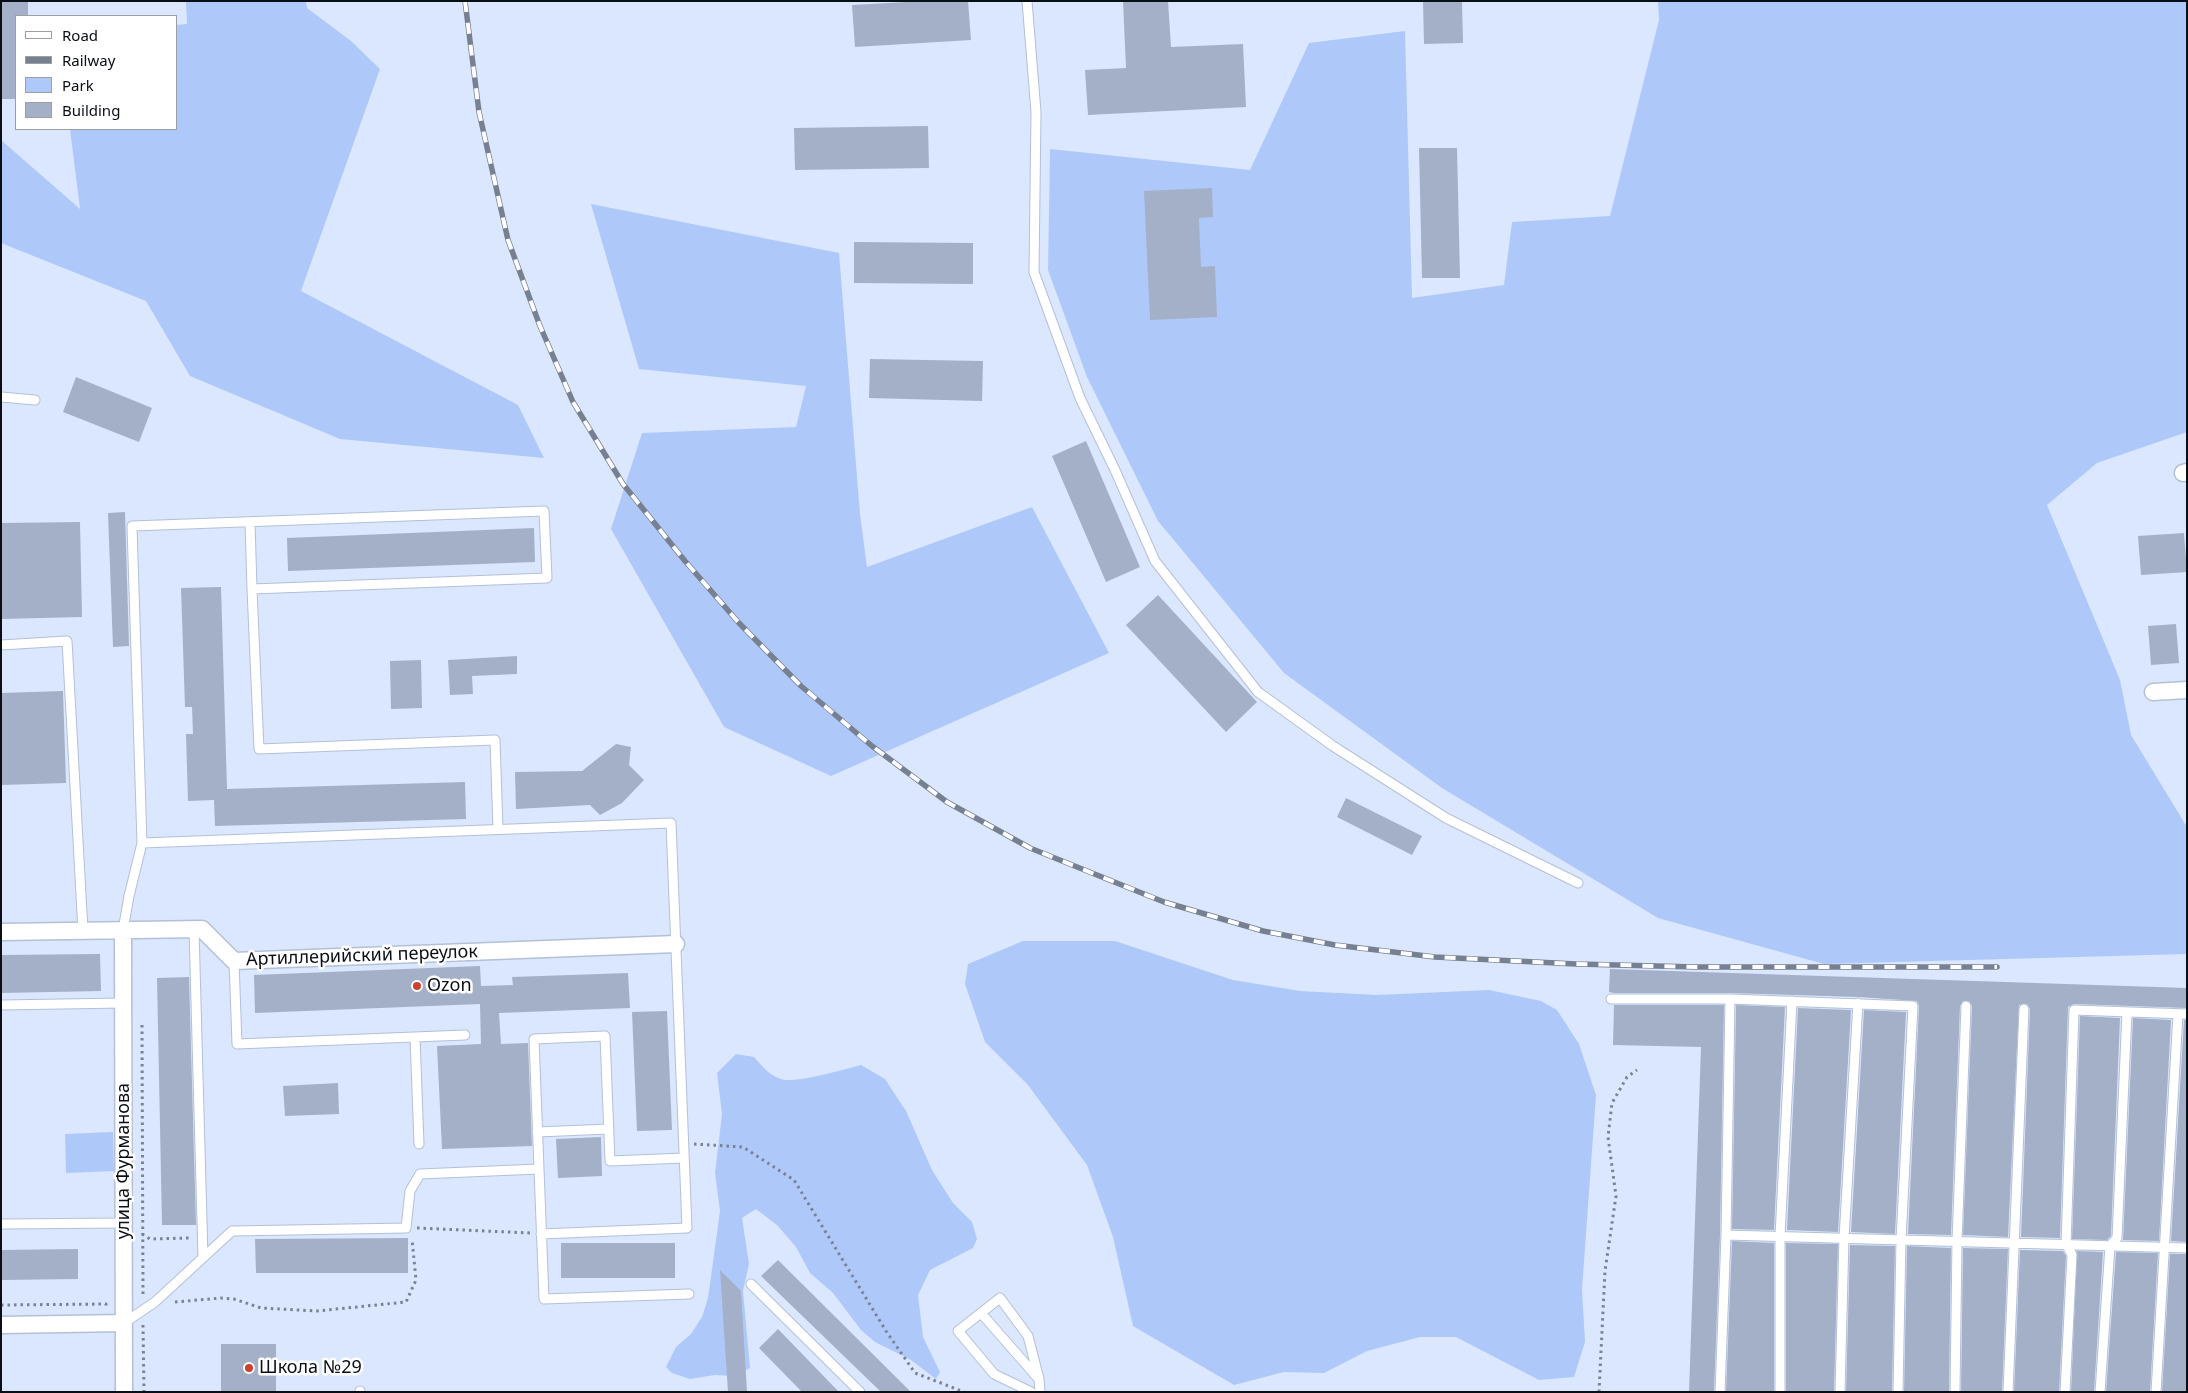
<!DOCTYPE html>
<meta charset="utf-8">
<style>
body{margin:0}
#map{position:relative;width:2188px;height:1393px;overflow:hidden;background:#dae7ff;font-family:"Noto Sans",sans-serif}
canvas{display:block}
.frame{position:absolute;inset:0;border:2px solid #090d14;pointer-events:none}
.legend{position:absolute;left:15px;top:15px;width:162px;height:115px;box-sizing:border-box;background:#fff;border:1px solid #9d9ea1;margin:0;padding:6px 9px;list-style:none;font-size:15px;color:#090d14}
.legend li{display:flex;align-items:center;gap:10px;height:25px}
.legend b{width:25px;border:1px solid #9d9ea1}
</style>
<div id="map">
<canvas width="2188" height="1393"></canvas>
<div class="frame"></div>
<ul class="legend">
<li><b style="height:6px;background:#fff"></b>Road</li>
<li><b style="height:6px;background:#778090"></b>Railway</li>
<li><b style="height:14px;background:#aec9f9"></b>Park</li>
<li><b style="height:14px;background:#a4b0c7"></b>Building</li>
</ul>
</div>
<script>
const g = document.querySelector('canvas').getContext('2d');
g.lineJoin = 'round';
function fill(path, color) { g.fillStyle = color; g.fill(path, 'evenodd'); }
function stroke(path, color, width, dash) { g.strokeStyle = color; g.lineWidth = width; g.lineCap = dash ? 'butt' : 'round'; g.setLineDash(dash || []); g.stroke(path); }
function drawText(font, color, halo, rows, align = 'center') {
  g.font = font + ' "Noto Sans",sans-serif'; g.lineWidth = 5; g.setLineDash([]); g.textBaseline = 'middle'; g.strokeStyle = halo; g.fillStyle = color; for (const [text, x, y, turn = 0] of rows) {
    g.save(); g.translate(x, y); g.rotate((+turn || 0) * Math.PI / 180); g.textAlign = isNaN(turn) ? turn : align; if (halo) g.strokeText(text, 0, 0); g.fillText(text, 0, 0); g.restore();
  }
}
fill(new Path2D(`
 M 186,1 L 306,1 L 307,8 L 351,41 L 380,69 L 301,291 L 518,405 L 544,458 L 340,439 L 190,376 L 146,301 L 1,243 L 1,140 L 80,209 L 70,129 L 176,129 L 176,25 L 187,24 Z
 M 1658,1 L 2187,1 L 2187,432 L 2097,463 L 2047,505 L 2120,680 L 2131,735 L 2187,827 L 2187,954 L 1824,964 L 1658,918 L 1442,788 L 1284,673 L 1158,521 L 1087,377 L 1048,270 L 1050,149 L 1250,170 L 1309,43 L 1405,31 L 1412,298 L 1504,285 L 1512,222 L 1610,216 L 1659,20 Z
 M 591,204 L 839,253 L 860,514 L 867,567 L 1032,507 L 1109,653 L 831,776 L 724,727 L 611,529 L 642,433 L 796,427 L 806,386 L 639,369 Z
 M 1023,941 L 1115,941 L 1233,980 L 1300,991 L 1377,995 L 1489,990 L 1541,1001 L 1557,1010 L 1579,1044 L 1596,1095 L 1582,1289 L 1585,1342 L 1574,1377 L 1539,1380 L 1456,1337 L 1420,1337 L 1367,1351 L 1324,1373 L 1284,1372 L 1234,1385 L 1133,1326 L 1113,1237 L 1087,1165 L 1028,1085 L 985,1042 L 965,984 L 968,964 Z
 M 736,1054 L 754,1057 C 762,1066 769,1075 781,1079 C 794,1084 846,1069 861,1065 L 885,1079 L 906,1111 L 932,1170 L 953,1203 L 972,1222 L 977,1239 L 973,1248 L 930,1270 L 918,1295 L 923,1337 L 940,1372 L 936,1379 L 911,1360 L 875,1342 L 861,1330 L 833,1293 L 810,1273 L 796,1247 L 777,1225 L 756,1209 L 742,1218 L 749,1264 L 743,1291 L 750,1368 L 734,1376 L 715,1375 L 690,1379 L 672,1373 L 666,1367 L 676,1347 L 691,1334 L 702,1317 L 708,1298 L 720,1211 L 715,1173 L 722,1114 L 717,1073 Z
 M 113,1132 L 114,1171 L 66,1173 L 65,1134 Z`), '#aec9f9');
fill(new Path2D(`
 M 1,1 L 28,1 L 28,16 L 16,16 L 16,99 L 1,99 Z
 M 925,1 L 968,1 L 971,40 L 855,47 L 852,5 Z
 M 1123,1 L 1168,1 L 1171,47 L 1243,44 L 1246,107 L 1088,115 L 1085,70 L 1126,68 Z
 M 1423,1 L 1462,1 L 1463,43 L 1424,44 Z
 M 928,126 L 929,168 L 795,170 L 794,128 Z
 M 1419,148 L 1457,148 L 1460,278 L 1422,278 Z
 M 1212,188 L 1213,217 L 1199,218 L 1201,267 L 1215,266 L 1217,317 L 1150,320 L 1144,191 Z
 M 854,242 L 973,243 L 973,284 L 854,283 Z
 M 870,359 L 983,361 L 982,401 L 869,398 Z
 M 76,377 L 152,408 L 139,442 L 63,412 Z
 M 1086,441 L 1140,567 L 1106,582 L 1052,456 Z
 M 125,512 L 129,646 L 113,647 L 108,513 Z
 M 80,522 L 82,617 L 1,619 L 1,523 Z
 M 534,528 L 535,562 L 288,571 L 287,538 Z
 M 2184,533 L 2187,572 L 2141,575 L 2138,536 Z
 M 221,587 L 227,789 L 465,782 L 466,819 L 215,826 L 214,800 L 188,801 L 186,734 L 193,734 L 192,707 L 185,707 L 181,588 Z
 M 1158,595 L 1257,702 L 1226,732 L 1126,625 Z
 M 2176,624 L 2179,663 L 2151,665 L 2148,626 Z
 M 517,656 L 517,674 L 472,676 L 473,694 L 450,695 L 448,660 Z
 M 421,660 L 422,708 L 391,709 L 390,661 Z
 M 63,691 L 66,783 L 1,785 L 1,693 Z
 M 616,744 L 631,747 L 629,765 L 644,780 L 622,803 L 600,815 L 590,805 L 516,809 L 515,772 L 582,771 Z
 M 1346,798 L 1422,836 L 1412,855 L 1337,817 Z
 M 100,954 L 101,991 L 1,993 L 1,955 Z
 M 480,966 L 481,986 L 513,985 L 512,977 L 628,973 L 630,1008 L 499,1013 L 501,1044 L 528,1043 L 532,1146 L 442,1149 L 437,1046 L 481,1044 L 480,1004 L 255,1013 L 254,975 Z
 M 1610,969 L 2187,988 L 2187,1008 L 2074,1004 L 2068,1007 L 2060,1238 L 2021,1237 L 2030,1009 L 2027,1004 L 2019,1005 L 2008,1237 L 1963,1235 L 1972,1006 L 1969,1001 L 1963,1001 L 1960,1006 L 1951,1235 L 1908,1234 L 1919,1006 L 1917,1001 L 1858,997 L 1730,993 L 1614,993 L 1609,992 Z
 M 189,977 L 196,1225 L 162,1225 L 157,978 Z
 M 1614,1005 L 1724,1005 L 1720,1235 L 1714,1392 L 1689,1392 L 1701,1047 L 1613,1045 Z
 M 1736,1005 L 1785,1007 L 1774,1230 L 1732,1229 Z
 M 1798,1008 L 1851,1010 L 1838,1232 L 1787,1230 Z
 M 1864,1010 L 1906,1012 L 1895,1234 L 1851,1232 Z
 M 667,1011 L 672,1130 L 637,1131 L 632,1012 Z
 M 2080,1016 L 2120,1018 L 2111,1236 L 2107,1240 L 2072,1239 Z
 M 2133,1018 L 2171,1020 L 2159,1241 L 2123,1240 Z
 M 2184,1020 L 2187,1020 L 2187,1242 L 2171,1241 Z
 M 338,1083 L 339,1114 L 285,1116 L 283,1086 Z
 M 601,1137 L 602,1176 L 558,1178 L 556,1139 Z
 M 408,1238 L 408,1273 L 256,1273 L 255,1239 Z
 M 1732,1241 L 1774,1243 L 1774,1392 L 1726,1392 Z
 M 561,1243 L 675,1243 L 675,1278 L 561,1278 Z
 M 1786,1243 L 1838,1244 L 1834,1392 L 1786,1392 Z
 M 1850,1245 L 1895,1246 L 1892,1392 L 1846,1392 Z
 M 1907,1246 L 1951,1248 L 1949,1392 L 1904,1392 Z
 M 1963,1248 L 2008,1249 L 2002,1392 L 1961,1392 Z
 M 78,1249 L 78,1279 L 1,1280 L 1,1250 Z
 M 2020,1250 L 2063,1251 L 2066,1256 L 2059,1392 L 2014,1392 Z
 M 2077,1251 L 2103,1252 L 2094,1392 L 2071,1392 Z
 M 2116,1252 L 2158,1253 L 2150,1392 L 2106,1392 Z
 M 2170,1254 L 2187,1254 L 2187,1392 L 2162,1392 Z
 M 778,1260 L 911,1392 L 881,1392 L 761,1276 Z
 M 720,1270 L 741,1291 L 747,1392 L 728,1392 Z
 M 778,1329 L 839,1392 L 802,1392 L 759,1348 Z
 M 221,1344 L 276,1344 L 276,1392 L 221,1392 Z`), '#a4b0c7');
const lane = new Path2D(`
 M 1027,1 L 1036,112 L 1034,272 L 1080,398 L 1115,470 L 1155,561 L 1258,692 L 1333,746 L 1446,818 L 1578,883
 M 1,397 L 35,400
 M 250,522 L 252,589
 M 1,645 L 67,641 L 83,931
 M 142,843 L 671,823 L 687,1228 L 541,1234
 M 194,929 L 203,1258
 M 123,930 L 129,896 L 142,843 L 132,526 L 544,511 L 547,578 L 252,589 L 259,749 L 495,740 L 498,829
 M 234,961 L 237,1044 L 465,1035
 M 1611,999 L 1730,999 L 1913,1006 L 1901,1240 L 1898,1392
 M 1,1005 L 123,1003
 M 415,1037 L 419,1144
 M 537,1132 L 609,1129
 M 539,1169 L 534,1039 L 605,1036 L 610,1161 L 684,1158
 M 1,1224 L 124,1223
 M 1726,1235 L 2187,1248
 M 751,1284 L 860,1392
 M 981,1313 L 1037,1377
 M 124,1323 L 155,1302 L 232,1231 L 406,1228 L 410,1191 L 420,1174 L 539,1169 L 544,1299 L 689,1294
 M 360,1392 L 360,1391
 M 1031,1392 L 994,1374 L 958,1331 L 1000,1298 L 1028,1336 L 1039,1379 L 1040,1392
 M 1720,1392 L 1726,1235 L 1730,999
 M 1780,1392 L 1780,1236 L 1792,1001
 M 1840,1392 L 1844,1238 L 1858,1003
 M 1955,1392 L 1957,1241 L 1966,1006
 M 2008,1392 L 2024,1009
 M 2065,1392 L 2072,1255 L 2066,1244 L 2074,1010 L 2187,1014
 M 2100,1392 L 2110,1246 L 2117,1238 L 2127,1012
 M 2156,1392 L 2178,1014`);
const street = new Path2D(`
 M 2183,473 L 2187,472
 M 2153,692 L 2187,690
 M 123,930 L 124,1392
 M 1,932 L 202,929 L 234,961 L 676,944
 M 1,1325 L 124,1323`);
stroke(lane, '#b3c0d6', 11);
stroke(street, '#b3c0d6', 19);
stroke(new Path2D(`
 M 142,1025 L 143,1296
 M 694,1144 L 743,1147 L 794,1180 L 886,1331 L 915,1373 L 964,1392
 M 417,1228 L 531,1233
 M 142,1234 L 150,1239 L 189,1238
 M 175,1302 L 221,1298 L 234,1299 L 261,1308 L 317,1311 L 406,1302 L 416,1280 L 412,1239
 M 1,1305 L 106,1304 L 106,1306
 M 143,1325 L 144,1392
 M 1599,1392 L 1605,1271 L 1616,1196 L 1608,1137 L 1612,1103 L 1627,1077 L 1637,1070`), '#798292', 3, [2.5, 4]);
stroke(lane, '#fff', 9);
stroke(street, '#fff', 16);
const rail = new Path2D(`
 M 465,1 L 479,112 L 508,240 L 540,326 L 573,402 L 623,484 L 685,561 L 739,623 L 801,686 L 872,746 L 947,802 L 1030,848 L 1164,902 L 1263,931 L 1335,945 L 1435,957 L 1576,964 L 1697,967 L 1997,967`);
stroke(rail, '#778090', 5.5);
stroke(rail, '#fff', 4, [11]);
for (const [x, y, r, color] of [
 [417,986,5,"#cd402e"],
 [249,1368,5,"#cd402e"]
]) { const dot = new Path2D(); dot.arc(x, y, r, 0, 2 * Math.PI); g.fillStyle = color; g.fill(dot); stroke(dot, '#fff', 2); }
drawText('18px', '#090d14', '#fff', [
 ["Артиллерийский переулок",362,956,-2],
 ["улица Фурманова",124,1161,-90]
]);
drawText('18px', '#090d14', '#fff', [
 ["Ozon",427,986],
 ["Школа №29",259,1368]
], 'left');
</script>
